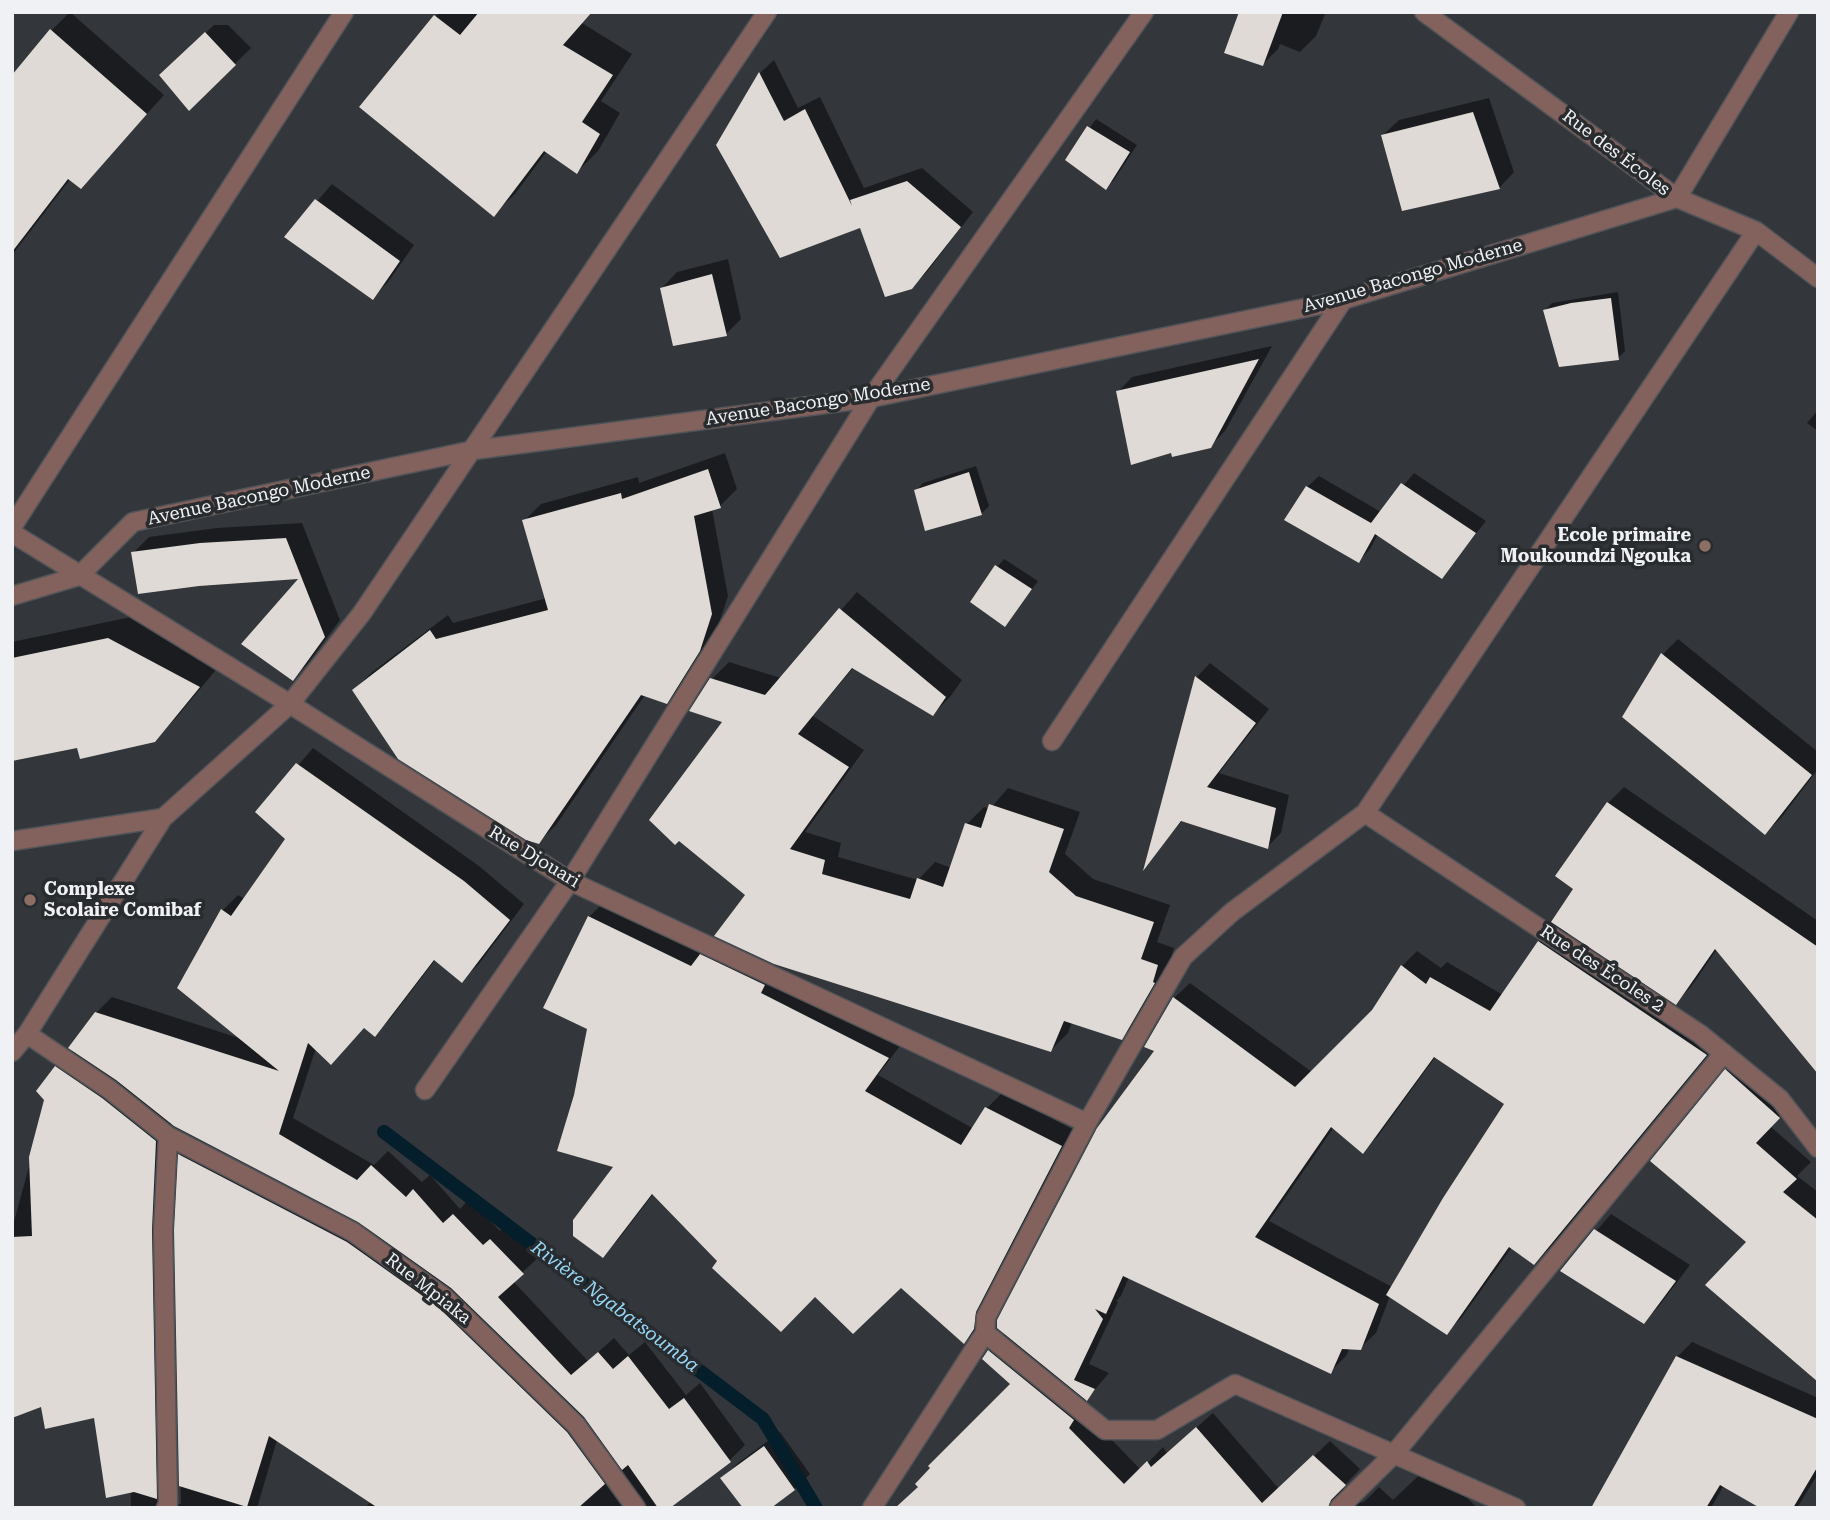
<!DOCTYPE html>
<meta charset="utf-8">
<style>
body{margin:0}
#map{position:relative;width:1830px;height:1520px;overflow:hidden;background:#33363a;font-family:"Roboto Serif",serif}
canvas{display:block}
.frame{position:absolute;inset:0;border:14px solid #f0f1f4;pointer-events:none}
</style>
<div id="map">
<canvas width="1830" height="1520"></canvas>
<div class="frame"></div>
</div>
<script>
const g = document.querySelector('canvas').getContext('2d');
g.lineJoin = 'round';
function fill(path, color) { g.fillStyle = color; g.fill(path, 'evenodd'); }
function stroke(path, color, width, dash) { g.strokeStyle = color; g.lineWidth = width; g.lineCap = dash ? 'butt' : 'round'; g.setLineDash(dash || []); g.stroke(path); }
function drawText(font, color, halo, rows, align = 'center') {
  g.font = font + ' "Roboto Serif",serif'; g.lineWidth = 7; g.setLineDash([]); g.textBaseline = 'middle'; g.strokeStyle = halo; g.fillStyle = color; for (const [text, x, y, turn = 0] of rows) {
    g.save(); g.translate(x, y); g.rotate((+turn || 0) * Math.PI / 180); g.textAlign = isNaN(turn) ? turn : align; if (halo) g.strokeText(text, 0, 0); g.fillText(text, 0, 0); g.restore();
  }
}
fill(new Path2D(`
 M 70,12 L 164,95 L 99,167 L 71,178 L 12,255 L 12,78 L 51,31 Z
 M 440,12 L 479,12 L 582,23 L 632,54 L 601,101 L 620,113 L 598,151 L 577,172 L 547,151 L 515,194 L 494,214 L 435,17 Z
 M 1241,12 L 1326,12 L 1316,36 L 1300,52 L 1280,44 L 1278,49 L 1263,64 Z
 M 214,25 L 228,25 L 251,48 L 189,109 L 177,60 Z
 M 774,60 L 798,108 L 820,97 L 864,188 L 922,168 L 973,212 L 926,273 L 911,288 L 861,225 L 718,145 L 760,73 Z
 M 1489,98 L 1514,172 L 1499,188 L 1383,135 L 1399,120 Z
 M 1096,119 L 1137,145 L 1114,180 L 1106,188 L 1068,159 Z
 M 332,184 L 414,245 L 388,282 L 373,297 L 286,237 Z
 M 728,259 L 741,319 L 726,334 L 662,288 L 677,272 Z
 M 1618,292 L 1625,351 L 1618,358 L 1545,310 L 1552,303 Z
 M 1272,346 L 1225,431 L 1210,446 L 1118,392 L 1132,377 Z
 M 1818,410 L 1818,431 L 1807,423 Z
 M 725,453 L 737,489 L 720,506 L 712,509 L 728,596 L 716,632 L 684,685 L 667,702 L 645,695 L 556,825 L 539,842 L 354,690 L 371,673 L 448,615 L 453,623 L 547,598 L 524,521 L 541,504 L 638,477 L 639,483 Z
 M 976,466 L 989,506 L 982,513 L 926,528 L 916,491 L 923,483 Z
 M 1414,473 L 1486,521 L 1441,577 L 1378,534 L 1370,549 L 1359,561 L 1307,487 L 1319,476 L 1381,512 Z
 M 302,523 L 340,620 L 308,663 L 293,679 L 244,644 L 302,577 L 198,584 L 133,553 L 149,537 L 217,528 Z
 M 1004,559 L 1038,581 L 1012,617 L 997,567 Z
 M 857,592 L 962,680 L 950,697 L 933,714 L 854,667 L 813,716 L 864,750 L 805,832 L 841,843 L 838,857 L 918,880 L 935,862 L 952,868 L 967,824 L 984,807 L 990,809 L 1008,788 L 1080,812 L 1065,854 L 1093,879 L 1170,905 L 1157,942 L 1174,948 L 1169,965 L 1138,1021 L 1121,1038 L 1072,1022 L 1068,1033 L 1051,1050 L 747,894 L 725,721 L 712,679 L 729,662 L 781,678 Z
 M 131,617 L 220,665 L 176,718 L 154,740 L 78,746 L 12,760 L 12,642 Z
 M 1678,639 L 1818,752 L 1818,769 L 1781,818 L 1765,833 L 1663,654 Z
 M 1210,663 L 1269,709 L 1219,773 L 1289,795 L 1281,833 L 1267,847 L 1183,820 L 1145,864 L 1197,677 Z
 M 313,748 L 479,866 L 524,904 L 478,965 L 462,980 L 436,959 L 390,1019 L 375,1034 L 365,1027 L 331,1063 L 316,1048 L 293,1118 L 374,1165 L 388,1151 L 422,1182 L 430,1175 L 460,1209 L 469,1199 L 500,1231 L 507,1224 L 539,1257 L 513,1281 L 588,1361 L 614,1338 L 629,1355 L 645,1342 L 686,1395 L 700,1383 L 745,1445 L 729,1461 L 668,1508 L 365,1508 L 371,1501 L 277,1440 L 257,1508 L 131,1508 L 129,1401 L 42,1405 L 12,1417 L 12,1229 L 56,1067 L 74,1050 L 96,1013 L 112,997 L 242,1039 L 222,911 L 238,895 L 245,899 L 288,839 L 258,812 ZM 171,1122 L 367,1226 L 366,1228 L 196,1140 L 180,1155 L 176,1230 L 181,1504 L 176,1503 L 167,1213 Z
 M 1624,787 L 1818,921 L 1818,1038 L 1717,949 L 1691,987 L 1676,1002 L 1569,932 L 1567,934 L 1721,1039 L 1550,1248 L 1534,1263 L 1512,1247 L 1462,1317 L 1446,1333 L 1390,1296 L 1376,1333 L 1360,1348 L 1350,1348 L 1346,1356 L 1330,1372 L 1129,1277 L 1121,1296 L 1116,1301 L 1118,1302 L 1089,1364 L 1109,1373 L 1085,1401 L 1089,1404 L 1084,1411 L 1141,1470 L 1163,1447 L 1167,1453 L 1213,1413 L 1279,1489 L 1330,1441 L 1360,1469 L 1343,1487 L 1345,1500 L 1353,1504 L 1364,1502 L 1379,1487 L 1393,1500 L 1433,1462 L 1477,1508 L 897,1508 L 920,1486 L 1012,1384 L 989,1351 L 1006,1333 L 1157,1050 L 1174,998 L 1190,983 L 1312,1072 L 1374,1011 L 1402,966 L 1417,951 L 1441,968 L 1447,962 L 1503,995 L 1539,942 L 1557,924 L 1576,888 L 1608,803 ZM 1436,1056 L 1507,1103 L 1392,1287 L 1269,1221 L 1334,1127 L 1363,1151 L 1378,1136 Z
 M 604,902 L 903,1042 L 878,1075 L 974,1129 L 987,1108 L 1002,1093 L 1076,1131 L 979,1326 L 964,1342 L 901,1286 L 816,1295 L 720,1261 L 654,1193 L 618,1240 L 602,1256 L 616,1166 L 576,1095 L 589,1028 L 589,917 Z
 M 1742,1055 L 1794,1101 L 1770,1126 L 1811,1162 L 1797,1176 L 1818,1192 L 1818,1377 L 1749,1242 L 1652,1161 L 1727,1070 Z
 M 1611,1214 L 1690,1265 L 1659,1306 L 1644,1322 L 1562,1270 Z
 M 1692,1342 L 1818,1398 L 1818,1474 L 1797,1508 L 1763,1508 L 1724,1485 L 1711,1508 L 1593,1508 L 1677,1357 Z
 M 780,1432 L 810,1474 L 794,1489 L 723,1478 L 738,1463 Z`), '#0007');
stroke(new Path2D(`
 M 384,1132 L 763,1419 L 816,1508`), '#041f2b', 14);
fill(new Path2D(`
 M 479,12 L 592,12 L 563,45 L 613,75 L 582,122 L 600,134 L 577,174 L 544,151 L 494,217 L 359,107 L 434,15 L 460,35 Z
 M 1239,12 L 1283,12 L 1263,66 L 1224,53 Z
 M 50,29 L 147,114 L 81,189 L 68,179 L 12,252 L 12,75 Z
 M 205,32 L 236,65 L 189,111 L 159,75 Z
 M 759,72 L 784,121 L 805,109 L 852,206 L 850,200 L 907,181 L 961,227 L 912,289 L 885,297 L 860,228 L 780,258 L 716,145 Z
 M 1473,112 L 1500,189 L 1402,211 L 1381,135 Z
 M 1087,126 L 1130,152 L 1106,190 L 1065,160 Z
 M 315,199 L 400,261 L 373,300 L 284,237 Z
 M 712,274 L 727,336 L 673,346 L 660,288 Z
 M 1611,298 L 1619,360 L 1559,367 L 1543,310 L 1571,303 Z
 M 1259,359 L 1211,448 L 1172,457 L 1171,453 L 1131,465 L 1116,391 Z
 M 708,469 L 721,508 L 694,516 L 712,614 L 700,651 L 667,704 L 641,695 L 539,844 L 526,840 L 398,759 L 352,690 L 430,630 L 436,639 L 548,610 L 522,520 L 621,493 L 622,499 Z
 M 969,472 L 982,515 L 925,531 L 914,490 Z
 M 1401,483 L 1476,533 L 1442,579 L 1375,534 L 1359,563 L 1284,520 L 1306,486 L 1371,523 Z
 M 286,538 L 325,637 L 293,681 L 241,644 L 298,579 L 199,586 L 138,594 L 131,552 L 200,543 Z
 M 995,565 L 1032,589 L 1005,627 L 970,602 Z
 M 839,608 L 946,697 L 933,716 L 852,668 L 798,734 L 849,767 L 790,849 L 825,860 L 822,874 L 910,899 L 917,878 L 943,887 L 965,823 L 981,828 L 989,804 L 1064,829 L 1049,872 L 1076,896 L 1154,922 L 1141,959 L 1158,965 L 1153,982 L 1155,983 L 1122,1040 L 1064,1021 L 1051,1052 L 774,964 L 714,936 L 745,895 L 679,841 L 675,845 L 649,820 L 722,722 L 689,711 L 710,678 L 765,695 Z
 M 108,638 L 200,687 L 155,742 L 80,759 L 77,748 L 12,761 L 12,658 Z
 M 1661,653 L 1812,775 L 1765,835 L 1622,717 Z
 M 1195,676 L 1256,723 L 1207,787 L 1276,808 L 1268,849 L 1181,821 L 1143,871 Z
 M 296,763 L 464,881 L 510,920 L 462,983 L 434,960 L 375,1037 L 364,1028 L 331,1065 L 308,1043 L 279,1134 L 357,1180 L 371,1165 L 406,1197 L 413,1189 L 443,1223 L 453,1214 L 483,1245 L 490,1239 L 524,1274 L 498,1297 L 571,1375 L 598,1352 L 613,1369 L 628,1356 L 669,1409 L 684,1398 L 731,1462 L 670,1508 L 658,1508 L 628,1465 L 622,1470 L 584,1417 L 451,1288 L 358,1222 L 174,1126 L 116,1080 L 68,1048 L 95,1012 L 279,1071 L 177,988 L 221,909 L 231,916 L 285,839 L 255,812 Z
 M 1607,802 L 1818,947 L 1818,1074 L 1715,949 L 1676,1005 L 1551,922 L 1573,889 L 1555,876 Z
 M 588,916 L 691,966 L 700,954 L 765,985 L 761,993 L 889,1058 L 865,1091 L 961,1145 L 985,1107 L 1062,1146 L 976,1312 L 974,1329 L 964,1344 L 901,1288 L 853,1334 L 815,1297 L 781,1332 L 712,1268 L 717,1261 L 652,1194 L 603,1258 L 573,1236 L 573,1220 L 613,1167 L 557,1151 L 574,1095 L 587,1029 L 543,1008 Z
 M 1538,941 L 1707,1055 L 1534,1265 L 1509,1247 L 1447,1335 L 1386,1295 L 1443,1198 L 1504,1104 L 1434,1057 L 1363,1154 L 1331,1127 L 1255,1237 L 1379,1304 L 1361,1350 L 1342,1349 L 1331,1374 L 1123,1276 L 1106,1314 L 1095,1309 L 1103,1319 L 1074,1380 L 1095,1389 L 1087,1401 L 997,1328 L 997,1320 L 1097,1128 L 1154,1051 L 1144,1047 L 1173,997 L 1295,1087 L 1372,1010 L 1401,965 L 1426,984 L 1430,977 L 1490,1011 Z
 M 55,1066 L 102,1098 L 156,1141 L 152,1230 L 157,1499 L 134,1492 L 106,1498 L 94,1418 L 45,1429 L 41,1407 L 12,1418 L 12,1237 L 32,1236 L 29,1157 L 44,1100 L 36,1091 Z
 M 1725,1069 L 1780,1118 L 1756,1143 L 1797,1179 L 1783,1192 L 1818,1220 L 1818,1382 L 1705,1285 L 1746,1242 L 1650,1161 Z
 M 178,1154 L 347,1242 L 437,1306 L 567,1432 L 605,1484 L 578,1508 L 378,1508 L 269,1436 L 247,1507 L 179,1486 L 174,1230 Z
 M 1594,1229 L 1676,1281 L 1644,1324 L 1560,1271 Z
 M 988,1350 L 1074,1420 L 1069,1428 L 1124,1484 L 1147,1461 L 1151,1467 L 1196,1427 L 1262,1503 L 1313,1455 L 1346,1485 L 1331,1500 L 1328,1508 L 895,1508 L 918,1487 L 915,1484 L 930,1468 L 928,1466 L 1010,1384 L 982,1359 Z
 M 1676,1356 L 1818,1419 L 1818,1466 L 1793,1508 L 1760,1508 L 1720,1485 L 1706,1508 L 1591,1508 Z
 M 764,1446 L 795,1490 L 771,1508 L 743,1508 L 720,1478 Z`), '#dfdad6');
const minor = new Path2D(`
 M 1424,12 L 1677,198 L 1756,231 L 1818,278
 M 12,527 L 344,12
 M 12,533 L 290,704 L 570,881 L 1087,1123
 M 12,596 L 79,576 L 133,522 L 474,450 L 871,398 L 1343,300 L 1677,198 L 1789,12
 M 1052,741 L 1343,300
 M 1365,813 L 1700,1034 L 1780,1099 L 1818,1148
 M 12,841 L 163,818
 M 27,1034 L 109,1089 L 168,1136 L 163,1230 L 168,1504 L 166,1508
 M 12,1052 L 27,1034 L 163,818 L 290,704 L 362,613 L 767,12
 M 425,1090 L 570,881 L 871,398 L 1144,12
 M 168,1136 L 353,1232 L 444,1297 L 576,1425 L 636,1508
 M 872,1508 L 985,1333
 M 1339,1508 L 1394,1454 L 1724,1053
 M 1516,1508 L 1235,1384 L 1157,1430 L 1105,1430 L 985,1333 L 986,1317 L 1087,1123 L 1183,957 L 1232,912 L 1365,813 L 1756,231`);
stroke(minor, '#515458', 21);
stroke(minor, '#83615d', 18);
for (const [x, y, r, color] of [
 [1705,546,7,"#8d6e63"],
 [30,900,7,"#8d6e63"]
]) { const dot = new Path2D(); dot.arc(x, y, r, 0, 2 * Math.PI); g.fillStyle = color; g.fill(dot); stroke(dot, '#292c2f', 2.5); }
drawText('18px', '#f0f1f4', '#292c2f', [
 ["Rue des Écoles",1616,153,37],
 ["Avenue Bacongo Moderne",1413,276,-16],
 ["Avenue Bacongo Moderne",818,402,-9],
 ["Avenue Bacongo Moderne",259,496,-12],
 ["Rue Djouari",534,857,31],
 ["Rue des Écoles 2",1602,969,33],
 ["Rue Mpiaka",428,1289,38]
]);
drawText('bold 18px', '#f0f1f4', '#292c2f', [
 ["Ecole primaire",1691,536],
 ["Moukoundzi Ngouka",1691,557],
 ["Complexe",44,890,"left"],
 ["Scolaire Comibaf",44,911,"left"]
], 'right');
drawText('italic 19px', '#96d6f6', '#292c2f', [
 ["Rivière Ngabatsoumba",615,1307,37]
]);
</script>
